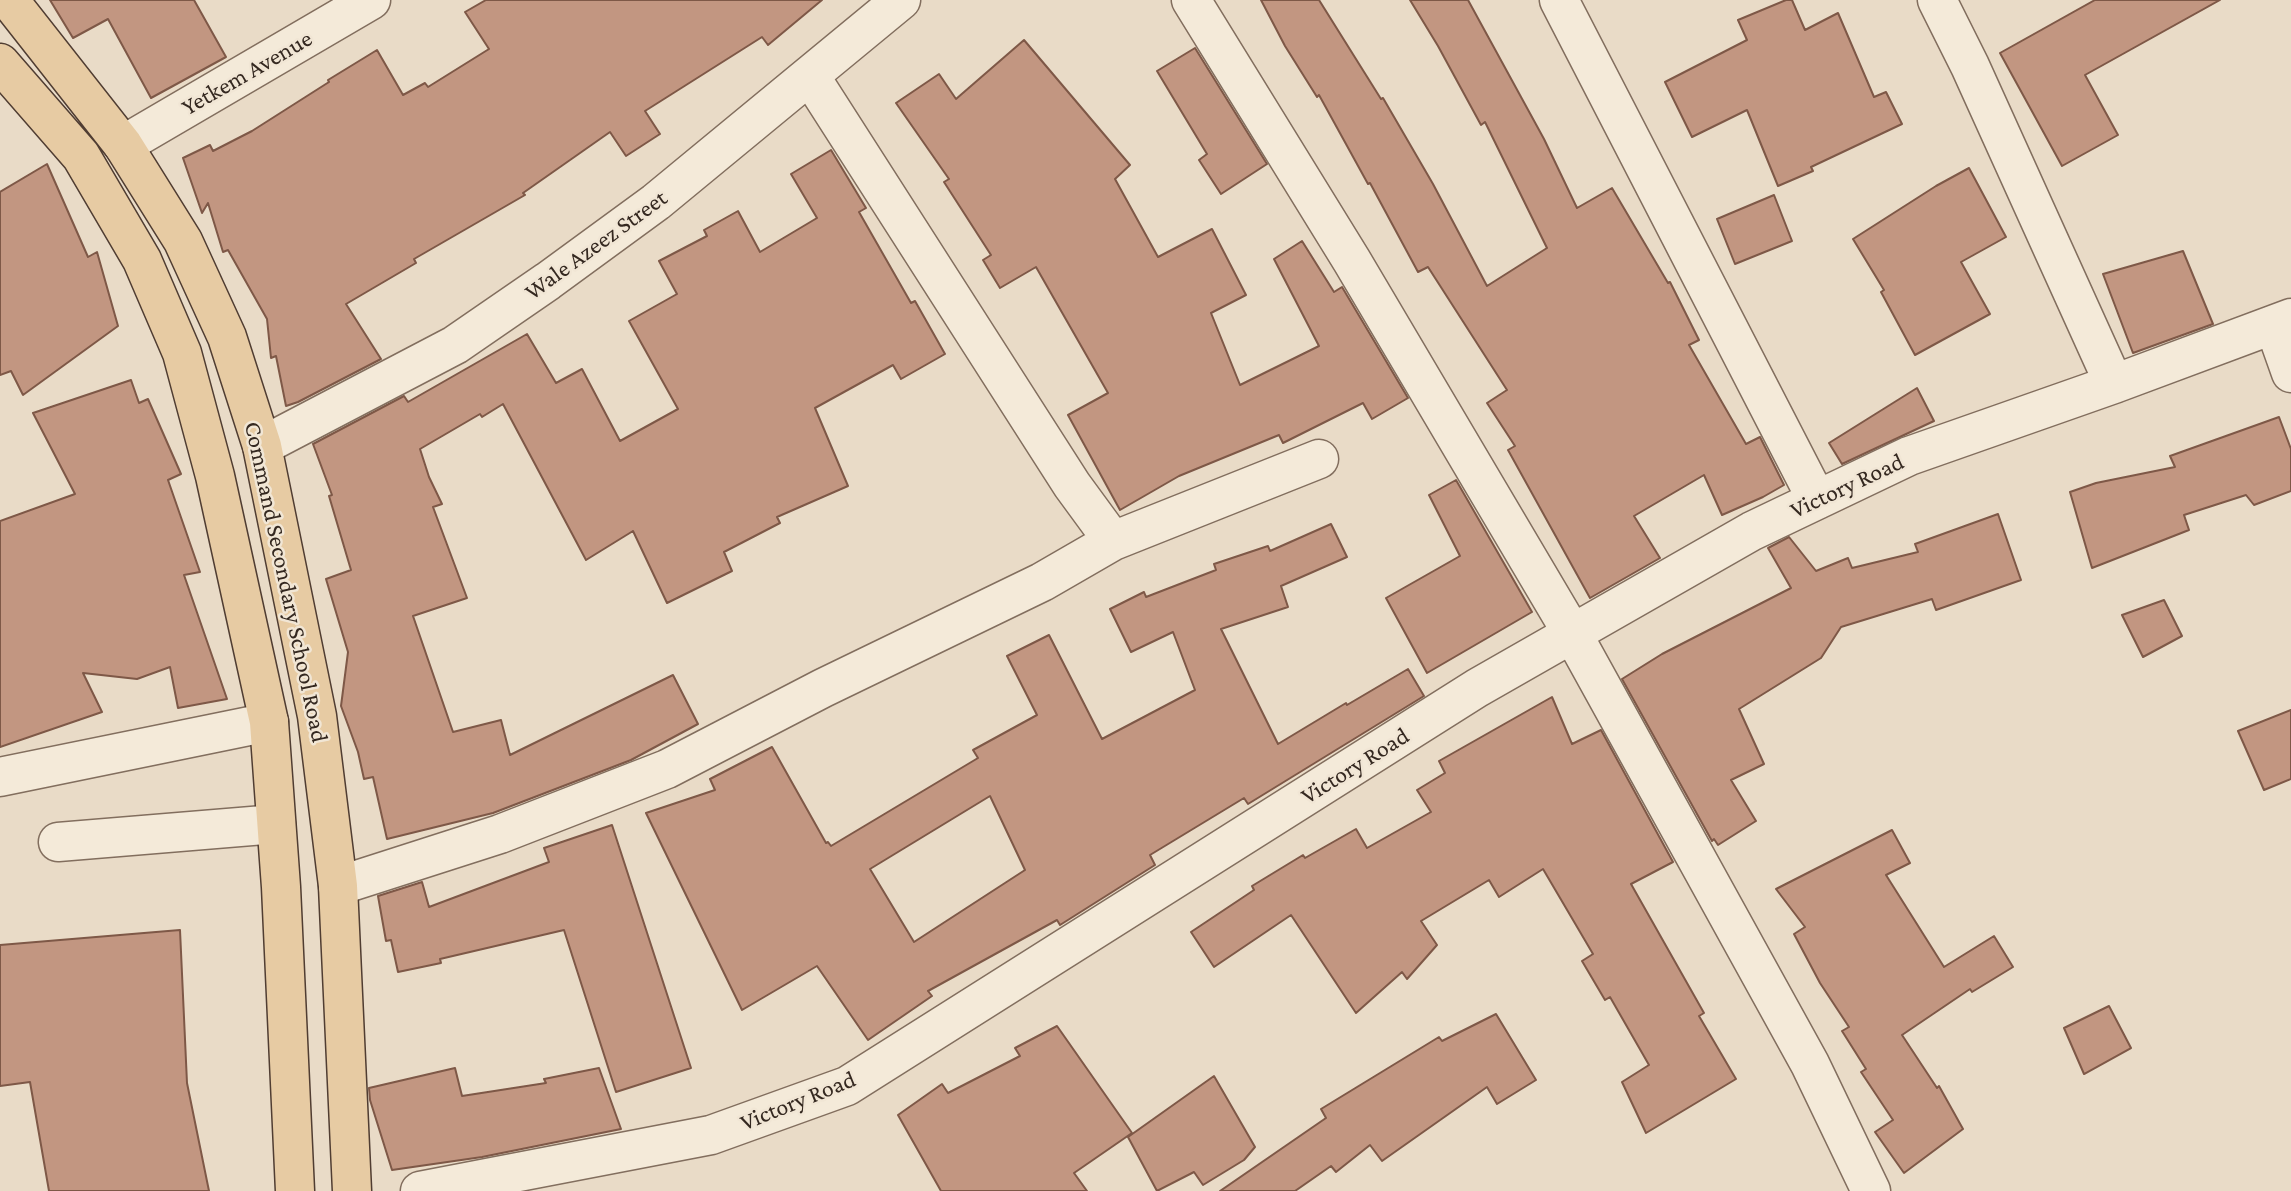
<!DOCTYPE html>
<style>
body{margin:0}
canvas{display:block;background:#e9dbc7}
</style>
<canvas width="2291" height="1191"></canvas>
<script>
const g = document.querySelector('canvas').getContext('2d');
g.lineJoin = 'round';
function fill(path, color) { g.fillStyle = color; g.fill(path, 'evenodd'); }
function stroke(path, color, width, dash) { g.strokeStyle = color; g.lineWidth = width; g.lineCap = dash ? 'butt' : 'round'; g.setLineDash(dash || []); g.stroke(path); }
function drawText(font, color, halo, rows, align = 'center') {
  g.font = font + ' "Crimson Pro",serif'; g.lineWidth = 5; g.setLineDash([]); g.textBaseline = 'middle'; g.strokeStyle = halo; g.fillStyle = color; for (const [text, x, y, turn = 0] of rows) {
    g.save(); g.translate(x, y); g.rotate((+turn || 0) * Math.PI / 180); g.textAlign = isNaN(turn) ? turn : align; if (halo) g.strokeText(text, 0, 0); g.fillText(text, 0, 0); g.restore();
  }
}
const building = new Path2D(`
 M 50,0 L 194,0 L 226,57 L 151,98 L 108,19 L 73,38 Z
 M 486,0 L 822,0 L 768,45 L 762,37 L 645,111 L 660,134 L 626,156 L 610,132 L 523,193 L 525,195 L 414,259 L 416,263 L 346,304 L 381,359 L 298,402 L 286,406 L 276,356 L 271,358 L 267,319 L 228,250 L 223,252 L 208,203 L 202,213 L 183,158 L 210,145 L 213,151 L 252,131 L 329,82 L 328,80 L 377,50 L 403,95 L 425,83 L 428,87 L 489,49 L 465,12 Z
 M 1261,0 L 1319,0 L 1381,99 L 1383,98 L 1433,184 L 1487,286 L 1547,248 L 1485,122 L 1481,125 L 1438,46 L 1410,0 L 1468,0 L 1544,139 L 1577,208 L 1612,188 L 1668,283 L 1670,282 L 1699,340 L 1689,345 L 1746,444 L 1760,437 L 1784,485 L 1763,497 L 1722,515 L 1704,475 L 1634,516 L 1660,558 L 1590,598 L 1508,450 L 1515,446 L 1487,403 L 1507,390 L 1428,267 L 1418,272 L 1370,183 L 1368,184 L 1319,95 L 1317,97 L 1285,46 Z
 M 1786,0 L 1792,0 L 1805,30 L 1838,13 L 1874,97 L 1886,92 L 1902,124 L 1811,167 L 1813,171 L 1778,186 L 1747,110 L 1692,137 L 1665,82 L 1747,40 L 1738,20 Z
 M 2095,0 L 2220,0 L 2085,75 L 2118,135 L 2062,166 L 2000,53 Z
 M 1024,40 L 1130,165 L 1115,179 L 1158,257 L 1212,229 L 1246,295 L 1211,313 L 1240,385 L 1319,346 L 1274,259 L 1302,241 L 1334,292 L 1342,287 L 1408,398 L 1372,419 L 1363,403 L 1283,443 L 1279,435 L 1179,476 L 1120,510 L 1068,415 L 1108,393 L 1036,267 L 1000,288 L 983,260 L 991,255 L 944,182 L 949,179 L 896,103 L 939,74 L 956,99 Z
 M 1195,48 L 1267,164 L 1221,194 L 1199,160 L 1207,154 L 1157,71 Z
 M 831,150 L 866,208 L 859,212 L 911,303 L 915,301 L 945,354 L 901,379 L 893,365 L 815,408 L 848,486 L 777,517 L 780,523 L 724,552 L 732,571 L 667,603 L 633,531 L 586,560 L 503,404 L 482,417 L 480,414 L 420,449 L 429,477 L 442,504 L 433,507 L 467,598 L 413,616 L 453,732 L 501,720 L 510,755 L 673,675 L 698,724 L 631,760 L 493,813 L 387,839 L 373,777 L 364,779 L 358,752 L 341,706 L 348,652 L 326,579 L 351,570 L 329,496 L 332,495 L 313,444 L 404,396 L 408,402 L 527,334 L 556,383 L 582,369 L 620,441 L 678,409 L 629,321 L 677,294 L 659,261 L 707,236 L 704,230 L 738,211 L 760,252 L 817,218 L 791,174 Z
 M 47,164 L 88,257 L 97,252 L 118,326 L 23,395 L 11,371 L 0,375 L 0,192 Z
 M 1969,168 L 2006,237 L 1961,262 L 1990,314 L 1915,355 L 1881,292 L 1884,290 L 1853,239 L 1936,186 Z
 M 1774,195 L 1792,241 L 1735,264 L 1717,219 Z
 M 2183,251 L 2213,324 L 2133,353 L 2103,274 Z
 M 131,380 L 139,403 L 148,399 L 181,474 L 168,480 L 200,572 L 184,575 L 227,699 L 178,708 L 170,667 L 137,679 L 83,673 L 102,712 L 0,747 L 0,521 L 75,494 L 33,413 Z
 M 1917,388 L 1934,421 L 1842,464 L 1829,443 Z
 M 2279,417 L 2291,449 L 2291,491 L 2254,505 L 2246,495 L 2184,515 L 2189,530 L 2092,568 L 2070,492 L 2096,483 L 2175,467 L 2170,456 Z
 M 1456,480 L 1532,612 L 1427,673 L 1386,598 L 1460,556 L 1429,495 Z
 M 1998,514 L 2021,580 L 1936,610 L 1932,599 L 1841,627 L 1821,658 L 1739,709 L 1764,764 L 1731,780 L 1756,821 L 1718,845 L 1714,839 L 1712,841 L 1622,679 L 1662,654 L 1791,588 L 1768,548 L 1789,537 L 1816,571 L 1848,558 L 1852,568 L 1918,552 L 1915,544 Z
 M 1331,524 L 1347,557 L 1281,586 L 1288,607 L 1221,629 L 1278,744 L 1346,703 L 1347,705 L 1408,669 L 1424,696 L 1248,804 L 1244,798 L 1150,855 L 1155,865 L 1060,925 L 1057,920 L 928,991 L 932,996 L 868,1040 L 817,966 L 742,1010 L 646,813 L 715,790 L 710,779 L 772,747 L 826,843 L 828,842 L 831,846 L 978,758 L 973,750 L 1037,715 L 1007,656 L 1049,635 L 1102,739 L 1195,690 L 1173,632 L 1131,652 L 1110,609 L 1144,592 L 1146,597 L 1216,570 L 1214,564 L 1268,546 L 1270,551 ZM 990,796 L 1025,870 L 914,942 L 870,869 Z
 M 2164,600 L 2182,636 L 2143,657 L 2122,615 Z
 M 1552,697 L 1572,744 L 1601,730 L 1673,862 L 1631,884 L 1704,1013 L 1699,1016 L 1736,1079 L 1646,1133 L 1622,1082 L 1649,1065 L 1610,997 L 1605,1000 L 1582,961 L 1593,954 L 1543,869 L 1499,897 L 1489,880 L 1421,921 L 1437,945 L 1407,979 L 1402,972 L 1356,1013 L 1291,915 L 1214,967 L 1191,932 L 1254,890 L 1252,886 L 1303,855 L 1305,858 L 1356,829 L 1367,848 L 1431,812 L 1417,790 L 1445,773 L 1439,761 Z
 M 2291,710 L 2291,779 L 2264,790 L 2238,731 Z
 M 612,825 L 691,1068 L 616,1092 L 564,930 L 440,959 L 441,963 L 398,972 L 391,940 L 386,941 L 378,896 L 422,882 L 429,907 L 549,862 L 544,848 Z
 M 1892,830 L 1910,863 L 1886,875 L 1944,967 L 1994,936 L 2013,967 L 1972,992 L 1970,989 L 1902,1035 L 1937,1088 L 1939,1086 L 1963,1129 L 1904,1173 L 1875,1132 L 1893,1120 L 1861,1072 L 1866,1069 L 1842,1031 L 1849,1027 L 1820,983 L 1794,934 L 1805,927 L 1776,889 Z
 M 180,930 L 187,1083 L 209,1191 L 49,1191 L 30,1082 L 0,1086 L 0,945 Z
 M 2109,1006 L 2131,1048 L 2084,1074 L 2064,1028 Z
 M 1496,1014 L 1536,1080 L 1497,1104 L 1487,1087 L 1382,1161 L 1370,1145 L 1336,1172 L 1331,1166 L 1295,1191 L 1220,1191 L 1326,1118 L 1321,1109 L 1439,1037 L 1442,1041 Z
 M 1057,1026 L 1132,1133 L 1074,1173 L 1087,1191 L 941,1191 L 898,1115 L 942,1084 L 948,1093 L 1020,1056 L 1015,1048 Z
 M 455,1068 L 462,1096 L 546,1083 L 544,1079 L 599,1068 L 621,1129 L 482,1157 L 392,1170 L 370,1100 L 369,1088 Z
 M 1214,1076 L 1255,1147 L 1244,1160 L 1203,1185 L 1194,1172 L 1157,1191 L 1128,1137 Z`);
fill(building, '#c29681');
stroke(building, '#7e5847', 2);
const minor = new Path2D(`
 M 1191,0 L 1352,261 L 1572,633 L 1810,1064 L 1871,1191
 M 1559,0 L 1817,500
 M 1937,0 L 1970,66 L 2114,384
 M 123,145 L 371,0
 M 2274,325 L 2291,373
 M 262,446 L 455,345 L 548,281 L 656,202 L 901,0
 M 1113,541 L 1319,459
 M 0,777 L 269,722
 M 58,842 L 276,824
 M 338,886 L 500,834 L 667,769 L 823,688 L 1042,582 L 1113,541 L 1072,485 L 810,76
 M 420,1191 L 711,1135 L 847,1086 L 1477,688 L 1752,531 L 1909,456 L 2114,384 L 2291,318`);
const major = new Path2D(`
 M 9,0 L 123,145 L 183,241 L 227,337 L 262,446 L 317,716 L 338,886 L 352,1191
 M 0,63 L 81,156 L 142,260 L 182,353 L 215,476 L 269,722 L 281,887 L 295,1191`);
stroke(minor, '#826e5e', 41);
stroke(major, '#503d32', 41);
stroke(minor, '#f4ead9', 38);
stroke(major, '#e7cba3', 38);
drawText('24px', '#342820', '#f1e6d5', [
 ["Yetkem Avenue",247,73,-30],
 ["Wale Azeez Street",596,245,-36],
 ["Victory Road",1847,486,-25],
 ["Command Secondary School Road",286,582,78],
 ["Victory Road",1355,766,-32],
 ["Victory Road",798,1101,-22]
]);
</script>
